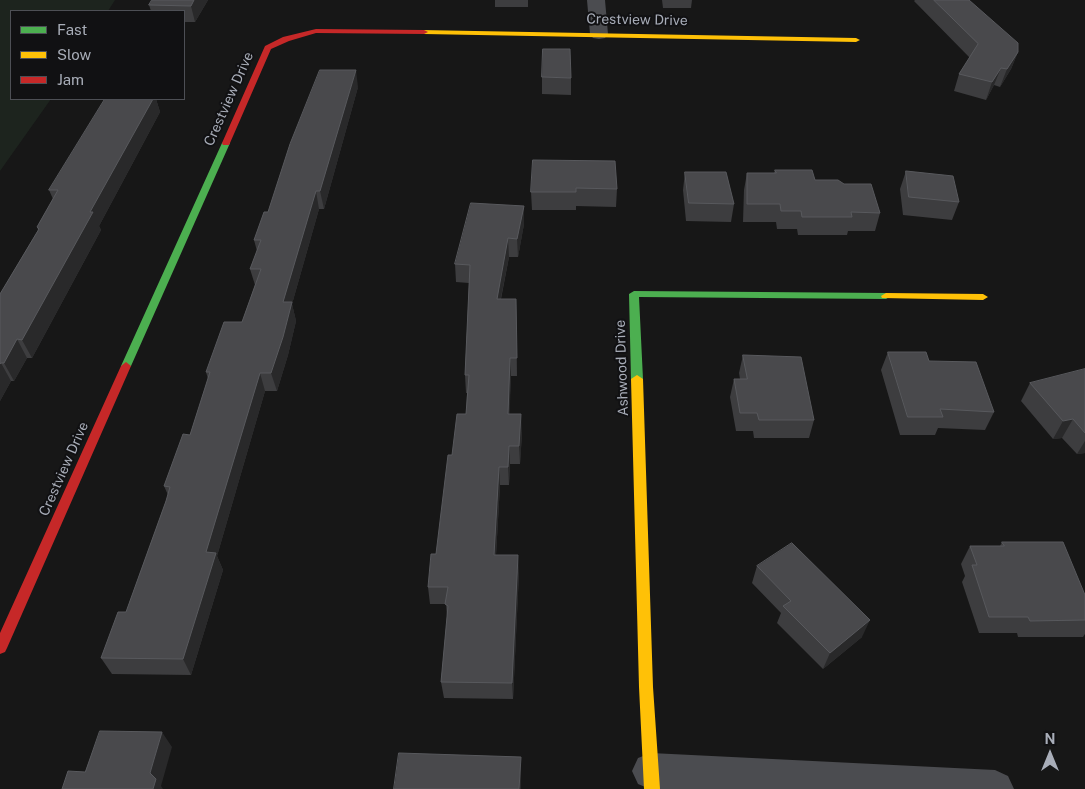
<!DOCTYPE html>
<style>
body{margin:0}
#map{position:relative;width:1085px;height:789px;overflow:hidden;background:#171717;font-family:"Public Sans",sans-serif}
canvas{display:block}
.legend{position:absolute;left:10px;top:10px;width:175px;height:90px;box-sizing:border-box;background:#111113;border:1px solid #4d4f55;margin:0;padding:6px 9px;list-style:none;font-size:15px;color:#a8adb8}
.legend li{display:flex;align-items:center;gap:10px;height:25px}
.legend b{width:25px;border:1px solid #4d4f55}
.north{position:absolute;left:1025px;top:729px;width:50px;height:50px;-webkit-text-stroke:4px #111113;paint-order:stroke;rotate:0deg;font-size:14px;font-weight:700;line-height:20px;text-align:center;color:#a8adb8}
.north::after{content:'';display:block;margin:auto;width:18px;height:22px;background:#a8adb8;clip-path:polygon(50% 0,100% 100%,50% 72%,0 100%)}
</style>
<div id="map">
<canvas width="1085" height="789"></canvas>
<ul class="legend">
<li><b style="height:6px;background:#4caf50"></b>Fast</li>
<li><b style="height:6px;background:#ffc107"></b>Slow</li>
<li><b style="height:6px;background:#c62828"></b>Jam</li>
</ul>
<div class="north">N</div>
</div>
<script>
const g = document.querySelector('canvas').getContext('2d');
g.lineJoin = 'round';
function fill(path, color) { g.fillStyle = color; g.fill(path, 'evenodd'); }
function stroke(path, color, width, dash) { g.strokeStyle = color; g.lineWidth = width; g.lineCap = dash ? 'butt' : 'round'; g.setLineDash(dash || []); g.stroke(path); }
function drawText(font, color, halo, rows, align = 'center') {
  g.font = font + ' "Public Sans",sans-serif'; g.lineWidth = 4; g.setLineDash([]); g.textBaseline = 'middle'; g.strokeStyle = halo; g.fillStyle = color; for (const [text, x, y, turn = 0] of rows) {
    g.save(); g.translate(x, y); g.rotate((+turn || 0) * Math.PI / 180); g.textAlign = isNaN(turn) ? turn : align; if (halo) g.strokeText(text, 0, 0); g.fillText(text, 0, 0); g.restore();
  }
}
fill(new Path2D(`
 M 0,0 L 115,0 L 108,11 L 11,11 L 11,99 L 51,99 L 0,171 Z`), '#1d241e');
fill(new Path2D(`
 M 587,0 L 605,0 L 608,34 L 605,38 L 599,39 L 593,38 L 590,34 Z
 M 651,753 L 995,770 L 1008,776 L 1014,789 L 650,789 L 638,784 L 632,771 L 638,758 Z`), '#4b4c50');
fill(new Path2D(`
 M 226,140 L 230,143 L 131,366 L 126,370 L 122,369 L 121,366 L 222,143 Z
 M 634,291 L 886,293 L 891,296 L 886,299 L 639,297 L 643,379 L 637,383 L 631,379 L 629,294 Z`), '#4caf50');
fill(new Path2D(`
 M 421,30 L 856,38 L 860,40 L 856,42 L 424,34 L 420,32 Z
 M 886,293 L 983,294 L 988,297 L 983,300 L 882,298 L 881,296 Z
 M 637,375 L 643,379 L 653,687 L 660,789 L 644,789 L 639,687 L 631,379 Z`), '#ffc107');
fill(new Path2D(`
 M 316,29 L 424,30 L 428,32 L 424,34 L 316,33 L 289,41 L 271,49 L 230,143 L 229,145 L 223,145 L 222,143 L 265,46 L 283,37 Z
 M 126,362 L 131,366 L 7,648 L 5,652 L 0,654 L 0,633 L 121,366 Z`), '#c62828');
fill(new Path2D(`
 M 152,0 L 208,0 L 195,22 L 184,22 L 184,11 L 151,11 L 149,5 Z
 M 495,0 L 528,0 L 528,7 L 495,7 Z
 M 662,0 L 692,0 L 691,8 L 663,8 Z
 M 915,0 L 969,0 L 1018,52 L 1011,69 L 1000,87 L 994,85 L 986,100 L 954,91 L 959,74 L 970,58 L 914,1 Z
 M 542,77 L 571,78 L 571,95 L 542,94 Z
 M 358,87 L 324,209 L 319,209 L 292,304 L 296,321 L 288,355 L 277,391 L 265,391 L 217,556 L 223,570 L 191,675 L 112,674 L 101,658 L 126,612 L 166,501 L 168,495 L 164,486 L 190,435 L 208,379 L 206,372 L 242,322 L 255,285 L 250,269 L 257,251 L 254,240 L 268,212 Z
 M 105,99 L 156,99 L 160,112 L 99,226 L 101,230 L 32,358 L 27,358 L 14,381 L 11,381 L 0,401 L 0,294 L 38,230 L 37,227 L 53,199 L 49,190 Z
 M 533,160 L 617,189 L 616,207 L 576,206 L 576,210 L 532,210 L 531,192 Z
 M 775,170 L 815,180 L 880,213 L 875,231 L 848,231 L 847,235 L 798,235 L 797,229 L 777,229 L 776,222 L 743,222 L 744,190 L 747,173 L 774,173 Z
 M 906,171 L 959,202 L 952,220 L 903,215 L 900,189 Z
 M 685,172 L 734,204 L 731,222 L 686,221 L 683,190 Z
 M 524,206 L 524,224 L 518,257 L 509,257 L 501,299 L 516,299 L 517,376 L 511,376 L 509,414 L 522,433 L 520,464 L 510,464 L 509,485 L 500,485 L 496,555 L 519,572 L 513,699 L 444,698 L 441,682 L 447,617 L 446,604 L 430,604 L 428,587 L 436,554 L 452,455 L 466,414 L 467,393 L 466,393 L 465,375 L 469,283 L 456,282 L 455,264 Z
 M 888,352 L 929,361 L 994,412 L 985,430 L 938,428 L 935,435 L 900,435 L 881,370 Z
 M 743,355 L 814,420 L 809,438 L 754,438 L 753,431 L 736,431 L 730,397 L 734,379 L 740,379 L 739,373 Z
 M 1085,369 L 1085,453 L 1077,454 L 1062,438 L 1053,439 L 1021,401 L 1030,383 Z
 M 1002,542 L 1085,595 L 1085,634 L 1083,637 L 1018,637 L 1017,633 L 979,633 L 962,582 L 965,576 L 961,564 L 970,546 L 1000,546 Z
 M 757,566 L 862,637 L 823,669 L 777,623 L 781,613 L 752,583 Z`), '#3d3d3f');
fill(new Path2D(`
 M 194,0 L 208,0 L 195,22 L 191,6 Z
 M 1018,52 L 1011,69 L 1000,87 L 1007,69 Z
 M 1001,68 L 994,85 L 986,100 L 992,82 Z
 M 356,70 L 358,87 L 324,209 L 320,191 Z
 M 149,99 L 156,99 L 160,112 L 99,226 L 101,230 L 32,358 L 22,340 Z
 M 316,191 L 319,209 L 292,304 L 296,321 L 288,355 L 277,391 L 271,373 L 283,302 Z
 M 524,206 L 524,224 L 518,257 L 517,239 Z
 M 508,238 L 509,257 L 497,317 L 497,299 Z
 M 17,339 L 27,358 L 14,381 L 4,363 Z
 M 510,358 L 511,376 L 509,433 L 508,414 Z
 M 1,363 L 11,381 L 0,401 L 0,364 Z
 M 260,373 L 265,391 L 217,556 L 223,570 L 191,675 L 183,659 L 206,552 Z
 M 521,414 L 522,433 L 520,464 L 519,446 Z
 M 1073,419 L 1062,438 L 1053,439 L 1063,421 Z
 M 1085,441 L 1085,453 L 1077,454 Z
 M 509,446 L 510,464 L 509,485 L 508,467 Z
 M 499,467 L 500,485 L 495,572 L 494,555 Z
 M 518,555 L 519,572 L 513,699 L 512,683 Z
 M 870,620 L 862,637 L 823,669 L 830,653 Z
 M 162,732 L 172,747 L 161,786 L 163,789 L 153,789 L 150,773 Z
 M 521,757 L 521,789 L 519,789 Z`), '#29292a');
const building = new Path2D(`
 M 152,0 L 194,0 L 191,6 L 149,5 Z
 M 934,0 L 969,0 L 1018,43 L 1018,52 L 1007,69 L 1001,68 L 992,82 L 959,74 L 978,44 Z
 M 543,49 L 570,49 L 571,78 L 542,77 Z
 M 320,70 L 356,70 L 320,191 L 316,191 L 283,302 L 292,302 L 283,337 L 271,373 L 260,373 L 206,552 L 216,553 L 183,659 L 101,658 L 118,612 L 126,612 L 166,501 L 170,487 L 164,486 L 183,434 L 190,435 L 210,372 L 206,372 L 224,322 L 242,322 L 261,269 L 250,269 L 261,240 L 254,240 L 264,212 L 268,212 L 290,144 Z
 M 105,99 L 153,99 L 90,212 L 93,212 L 22,340 L 17,339 L 4,363 L 1,363 L 0,364 L 0,294 L 39,229 L 37,227 L 58,190 L 49,190 Z
 M 533,160 L 615,161 L 617,189 L 576,188 L 576,192 L 531,192 Z
 M 775,170 L 812,170 L 815,180 L 838,180 L 844,184 L 871,184 L 880,213 L 851,212 L 852,217 L 802,217 L 801,211 L 781,211 L 780,204 L 747,204 L 747,173 L 776,173 Z
 M 906,171 L 953,176 L 959,202 L 909,197 Z
 M 685,172 L 726,172 L 734,204 L 689,203 Z
 M 471,203 L 524,206 L 517,239 L 508,238 L 497,299 L 516,299 L 517,358 L 510,358 L 508,414 L 521,414 L 519,446 L 509,446 L 508,467 L 499,467 L 494,555 L 518,555 L 512,683 L 441,682 L 448,606 L 445,604 L 448,587 L 428,587 L 431,554 L 436,554 L 448,455 L 452,455 L 457,414 L 466,414 L 469,375 L 465,375 L 470,265 L 455,264 Z
 M 888,352 L 926,352 L 929,361 L 976,362 L 994,412 L 940,409 L 943,417 L 908,417 Z
 M 743,355 L 801,357 L 814,420 L 759,420 L 757,413 L 740,413 L 734,379 L 747,379 Z
 M 1085,369 L 1085,433 L 1073,419 L 1063,421 L 1030,383 Z
 M 1002,542 L 1063,542 L 1085,595 L 1085,620 L 1030,621 L 1028,617 L 989,617 L 972,565 L 977,565 L 970,546 L 1004,546 Z
 M 792,543 L 870,620 L 830,653 L 783,606 L 791,601 L 757,566 Z
 M 100,731 L 162,732 L 150,773 L 156,779 L 153,789 L 62,789 L 68,771 L 85,772 Z
 M 399,753 L 521,757 L 519,789 L 394,789 Z`);
fill(building, '#49494c');
stroke(building, '#58595d', 1);
drawText('14px', '#a8adb8', '#111113', [
 ["Crestview Drive",637,20,1],
 ["Crestview Drive",229,99,-66],
 ["Ashwood Drive",622,368,-92],
 ["Crestview Drive",64,469,-66]
]);
</script>
